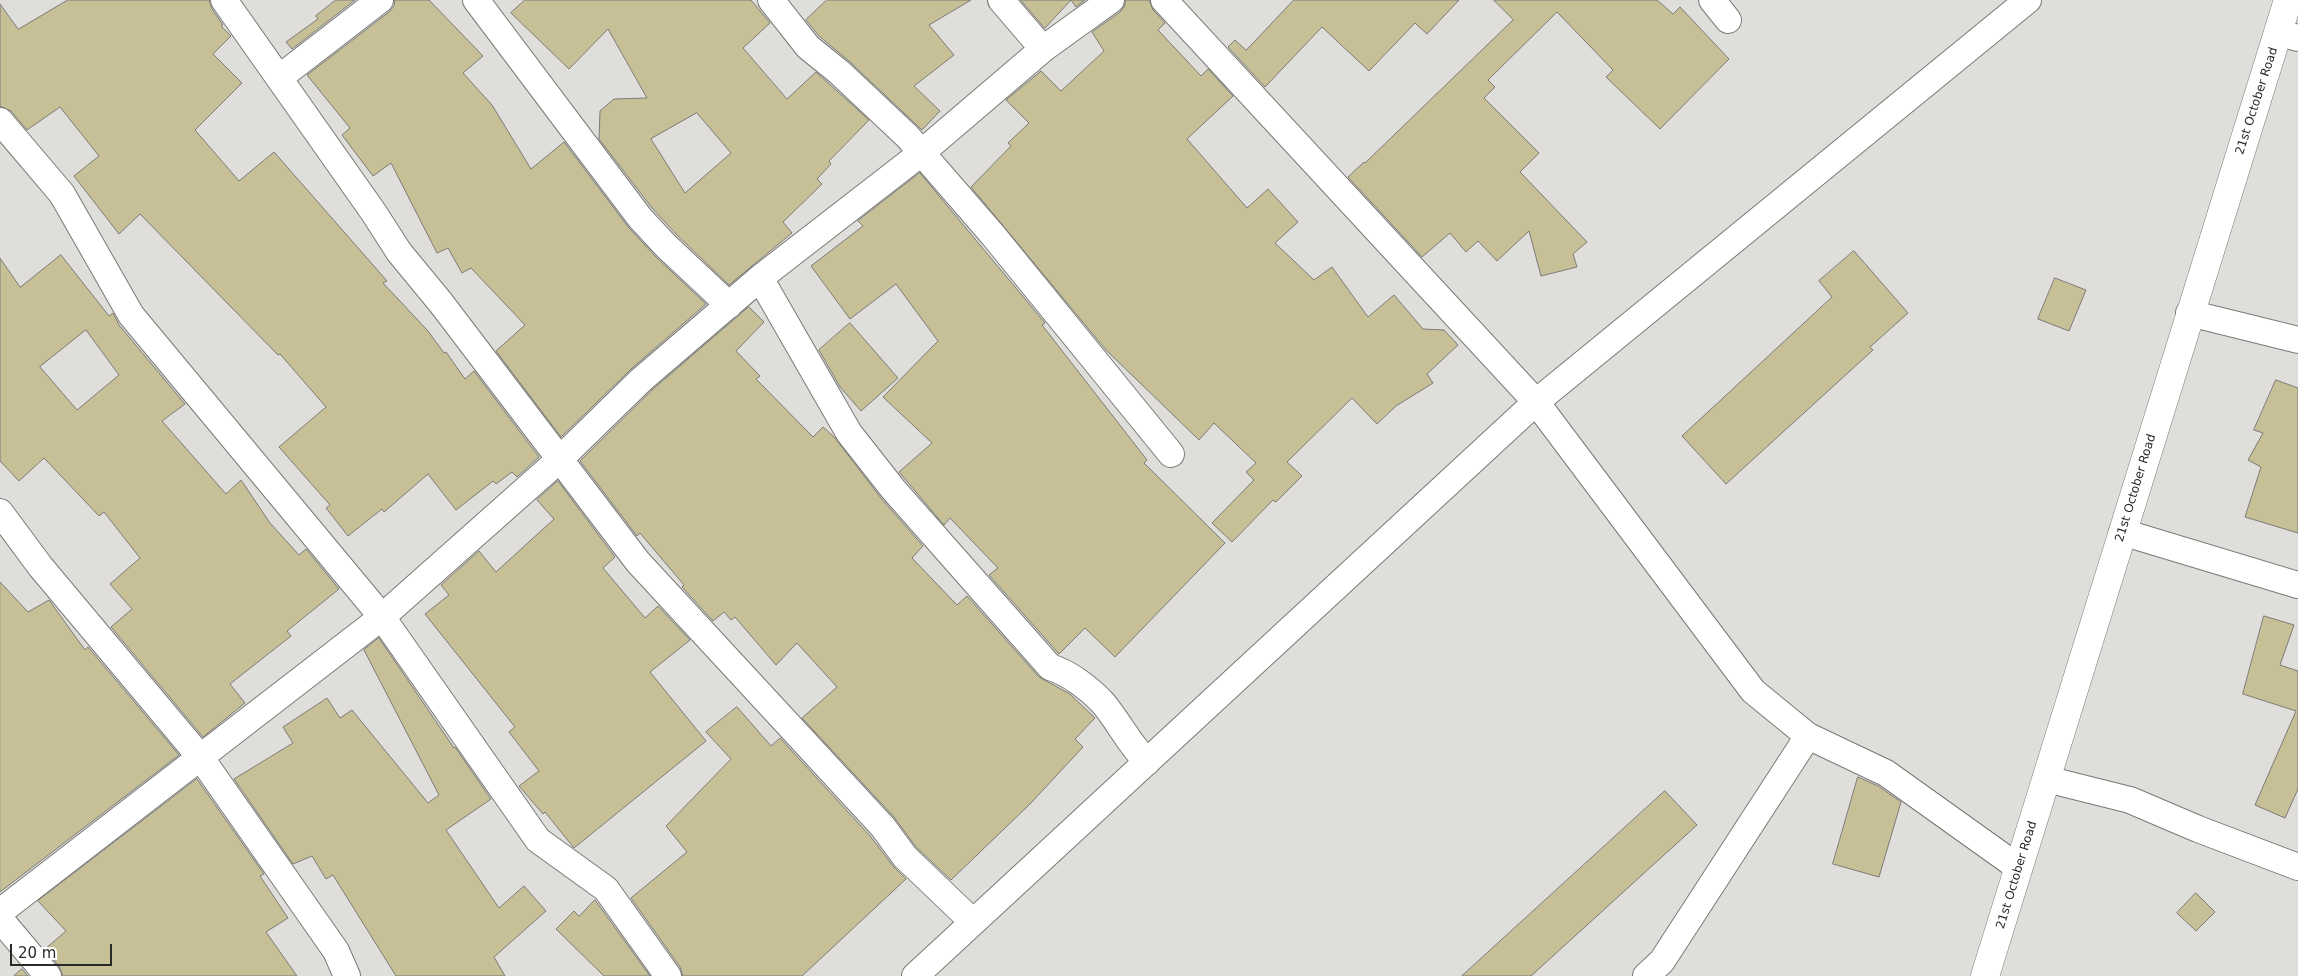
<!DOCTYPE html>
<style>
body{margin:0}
#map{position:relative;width:2298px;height:976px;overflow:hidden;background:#dfdedb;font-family:"DejaVu Sans",sans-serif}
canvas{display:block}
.scale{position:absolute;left:10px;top:944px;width:102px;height:22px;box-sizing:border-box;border:2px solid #292928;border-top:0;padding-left:6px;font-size:15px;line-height:18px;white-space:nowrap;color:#292928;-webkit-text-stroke:4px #fff;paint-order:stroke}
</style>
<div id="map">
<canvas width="2298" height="976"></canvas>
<div class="scale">20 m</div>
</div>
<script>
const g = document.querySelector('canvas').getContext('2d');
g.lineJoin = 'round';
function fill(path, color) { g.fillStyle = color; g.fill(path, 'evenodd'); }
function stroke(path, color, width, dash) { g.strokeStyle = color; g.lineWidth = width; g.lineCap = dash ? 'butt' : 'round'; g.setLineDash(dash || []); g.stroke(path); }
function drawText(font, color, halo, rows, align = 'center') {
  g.font = font + ' "DejaVu Sans",sans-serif'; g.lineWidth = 4; g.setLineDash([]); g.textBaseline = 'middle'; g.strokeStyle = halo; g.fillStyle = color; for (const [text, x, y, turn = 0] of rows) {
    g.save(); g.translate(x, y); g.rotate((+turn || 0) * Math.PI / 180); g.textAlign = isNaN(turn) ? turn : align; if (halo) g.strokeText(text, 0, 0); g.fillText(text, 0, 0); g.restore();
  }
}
const building = new Path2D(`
 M 68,0 L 209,0 L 212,9 L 223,25 L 221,26 L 231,36 L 213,54 L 242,83 L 195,130 L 239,181 L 274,152 L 387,281 L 383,283 L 428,331 L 444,353 L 446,352 L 465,379 L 474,371 L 539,457 L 517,477 L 512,472 L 496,484 L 493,481 L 456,510 L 428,474 L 384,512 L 382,509 L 348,536 L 326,508 L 330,505 L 279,447 L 326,407 L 280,354 L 278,355 L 140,214 L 119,234 L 74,176 L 99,156 L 60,107 L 27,130 L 11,111 L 0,106 L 0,4 L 18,29 Z
 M 336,0 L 355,0 L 292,49 L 286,42 L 318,19 L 316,16 Z
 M 395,0 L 429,0 L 483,56 L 463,73 L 492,105 L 531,169 L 564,142 L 629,228 L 656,257 L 706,304 L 631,369 L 561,437 L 496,351 L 525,325 L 471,268 L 462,273 L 448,248 L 437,253 L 391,163 L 373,176 L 342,135 L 350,128 L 307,75 L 389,12 L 394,6 Z
 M 525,0 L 751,0 L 770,23 L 743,48 L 787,99 L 816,72 L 869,120 L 829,161 L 831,164 L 817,179 L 822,184 L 783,222 L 792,233 L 729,285 L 677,235 L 652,208 L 599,139 L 600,111 L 614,99 L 647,98 L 608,29 L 569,69 L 511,13 ZM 697,113 L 731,153 L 685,193 L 651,139 Z
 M 827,0 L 971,0 L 929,25 L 954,55 L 914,86 L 940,111 L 922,130 L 849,61 L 819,36 L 806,20 Z
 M 1021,0 L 1085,0 L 1076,7 L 1071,0 L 1045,28 Z
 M 1126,0 L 1149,0 L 1153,10 L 1165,23 L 1158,30 L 1201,76 L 1208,69 L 1233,96 L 1187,139 L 1247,208 L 1268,189 L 1298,222 L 1275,243 L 1314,280 L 1332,267 L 1368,317 L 1394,295 L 1423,329 L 1444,330 L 1458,345 L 1427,374 L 1433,383 L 1396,406 L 1377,424 L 1352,398 L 1287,462 L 1302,476 L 1276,502 L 1273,500 L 1232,542 L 1212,523 L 1254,480 L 1246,472 L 1256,463 L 1214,423 L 1199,440 L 1106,350 L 971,187 L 1011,146 L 1008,143 L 1029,123 L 1006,100 L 1041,71 L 1061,91 L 1104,51 L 1092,32 L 1120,12 L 1124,7 Z
 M 1294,0 L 1459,0 L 1427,34 L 1415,23 L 1369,71 L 1322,27 L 1265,87 L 1228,47 L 1235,40 L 1246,50 Z
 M 1494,0 L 1657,0 L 1673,14 L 1680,7 L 1729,59 L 1660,129 L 1606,77 L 1613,70 L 1557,12 L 1488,80 L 1495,87 L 1484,98 L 1539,153 L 1520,172 L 1587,242 L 1573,254 L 1577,267 L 1541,276 L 1529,231 L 1497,261 L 1478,241 L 1466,252 L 1450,233 L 1422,257 L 1348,177 L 1364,162 L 1365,163 L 1513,20 Z
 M 920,173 L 1045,323 L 1042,325 L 1147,460 L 1144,463 L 1225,543 L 1115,657 L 1085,628 L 1059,654 L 989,575 L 998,568 L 950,518 L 944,525 L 899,472 L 932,443 L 883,397 L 938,341 L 896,284 L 850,319 L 811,266 L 863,226 L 858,221 Z
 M 1854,251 L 1908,313 L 1870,347 L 1873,350 L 1726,484 L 1682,436 L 1832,297 L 1819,281 Z
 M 61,255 L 109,316 L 113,313 L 119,325 L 185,404 L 162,421 L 226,494 L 241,480 L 270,523 L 299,555 L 306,549 L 339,589 L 287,631 L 291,636 L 230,684 L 245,703 L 203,737 L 111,627 L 132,609 L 110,584 L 140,558 L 104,512 L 99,516 L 44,458 L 19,481 L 0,461 L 0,258 L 20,287 ZM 86,330 L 119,375 L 77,410 L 40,367 Z
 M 2055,278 L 2086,290 L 2069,331 L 2038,319 Z
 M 749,307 L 764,322 L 736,351 L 760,376 L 756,379 L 813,437 L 823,427 L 835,438 L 881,498 L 923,546 L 912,558 L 957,605 L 967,596 L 1039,677 L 1070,694 L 1095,718 L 1075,739 L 1083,747 L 1030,804 L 951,880 L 916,847 L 894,817 L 802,718 L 837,687 L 797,643 L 776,665 L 735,617 L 731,620 L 724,612 L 713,621 L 682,587 L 684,585 L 640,533 L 637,536 L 580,461 L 651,391 Z
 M 850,323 L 898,378 L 861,411 L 840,387 L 819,350 Z
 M 2276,380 L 2298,388 L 2298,533 L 2245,517 L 2261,467 L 2248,460 L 2263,433 L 2254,430 Z
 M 558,481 L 615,557 L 603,568 L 645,618 L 658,606 L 690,640 L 650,672 L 706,741 L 574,848 L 545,812 L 543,814 L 519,786 L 539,771 L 509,732 L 515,727 L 425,614 L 449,595 L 441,585 L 479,551 L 496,572 L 554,519 L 537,500 Z
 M 0,582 L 28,612 L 49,600 L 85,650 L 88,647 L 179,755 L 0,892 Z
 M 2264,616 L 2294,625 L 2280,665 L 2298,671 L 2298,789 L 2285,818 L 2255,805 L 2296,711 L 2243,694 Z
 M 379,638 L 454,748 L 455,747 L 491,799 L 446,830 L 499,908 L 524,886 L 546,911 L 494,957 L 505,976 L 396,976 L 333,875 L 326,879 L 312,856 L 293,864 L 234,779 L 293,743 L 283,727 L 327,698 L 340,718 L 352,710 L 428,803 L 439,795 L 364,650 Z
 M 737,707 L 771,746 L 780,738 L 871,837 L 893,866 L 906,879 L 802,976 L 683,976 L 680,967 L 631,898 L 687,852 L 666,826 L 731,759 L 706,732 Z
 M 1858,777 L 1878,786 L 1901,802 L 1879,877 L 1833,864 Z
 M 197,779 L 264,874 L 260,876 L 288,918 L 266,932 L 297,976 L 63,976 L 59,966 L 45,949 L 66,931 L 38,901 Z
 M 1665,791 L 1697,825 L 1531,976 L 1462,976 Z
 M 2196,893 L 2215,912 L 2196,931 L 2177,913 Z
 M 595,900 L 650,976 L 604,976 L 556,929 L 574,911 L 579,916 Z
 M 22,969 L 28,976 L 14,976 Z`);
fill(building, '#c7bf96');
stroke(building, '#7b7b78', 1);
const minor = new Path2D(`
 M 224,0 L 374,213 L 399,252 L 441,303 L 638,562 L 883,827 L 905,857 L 973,922
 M 476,0 L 640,218 L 666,246 L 729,305
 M 771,0 L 808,47 L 839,72 L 907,136 L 992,234 L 1171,454
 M 1001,0 L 1043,49
 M 1164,0 L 1536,402 L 1753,691 L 1808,736 L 1886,773 L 2019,868
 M 1712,0 L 1728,20
 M 2279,33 L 2298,38
 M 279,78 L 380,0
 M 0,121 L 62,194 L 131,315 L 382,617 L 538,840 L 606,889 L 668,976
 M 760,278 L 849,433 L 893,489 L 1050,667 C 1069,673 1089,688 1103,703 C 1119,722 1129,744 1147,762
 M 2189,313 L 2298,340
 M 0,512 L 40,566 L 201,758 L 336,951 L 347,976
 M 2122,532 L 2298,585
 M 2046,779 L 2130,800 L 2198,829 L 2298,867
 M 0,912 L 382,617 L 560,459 L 641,380 L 760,278 L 920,154 L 1043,49 L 1111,0
 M 0,919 L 48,976
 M 915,976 L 1536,402 L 2028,0
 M 1646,976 L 1662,961 L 1808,736`);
const primary = new Path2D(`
 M 1985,976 L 2288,0`);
stroke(minor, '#797976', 28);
stroke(primary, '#797976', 29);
stroke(minor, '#fff', 26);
stroke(primary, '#fff', 28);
drawText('12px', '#292928', '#fff', [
 ["21st October Road",2257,101,-72],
 ["21st October Road",2136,488,-73],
 ["21st October Road",2017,875,-73]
]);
</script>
